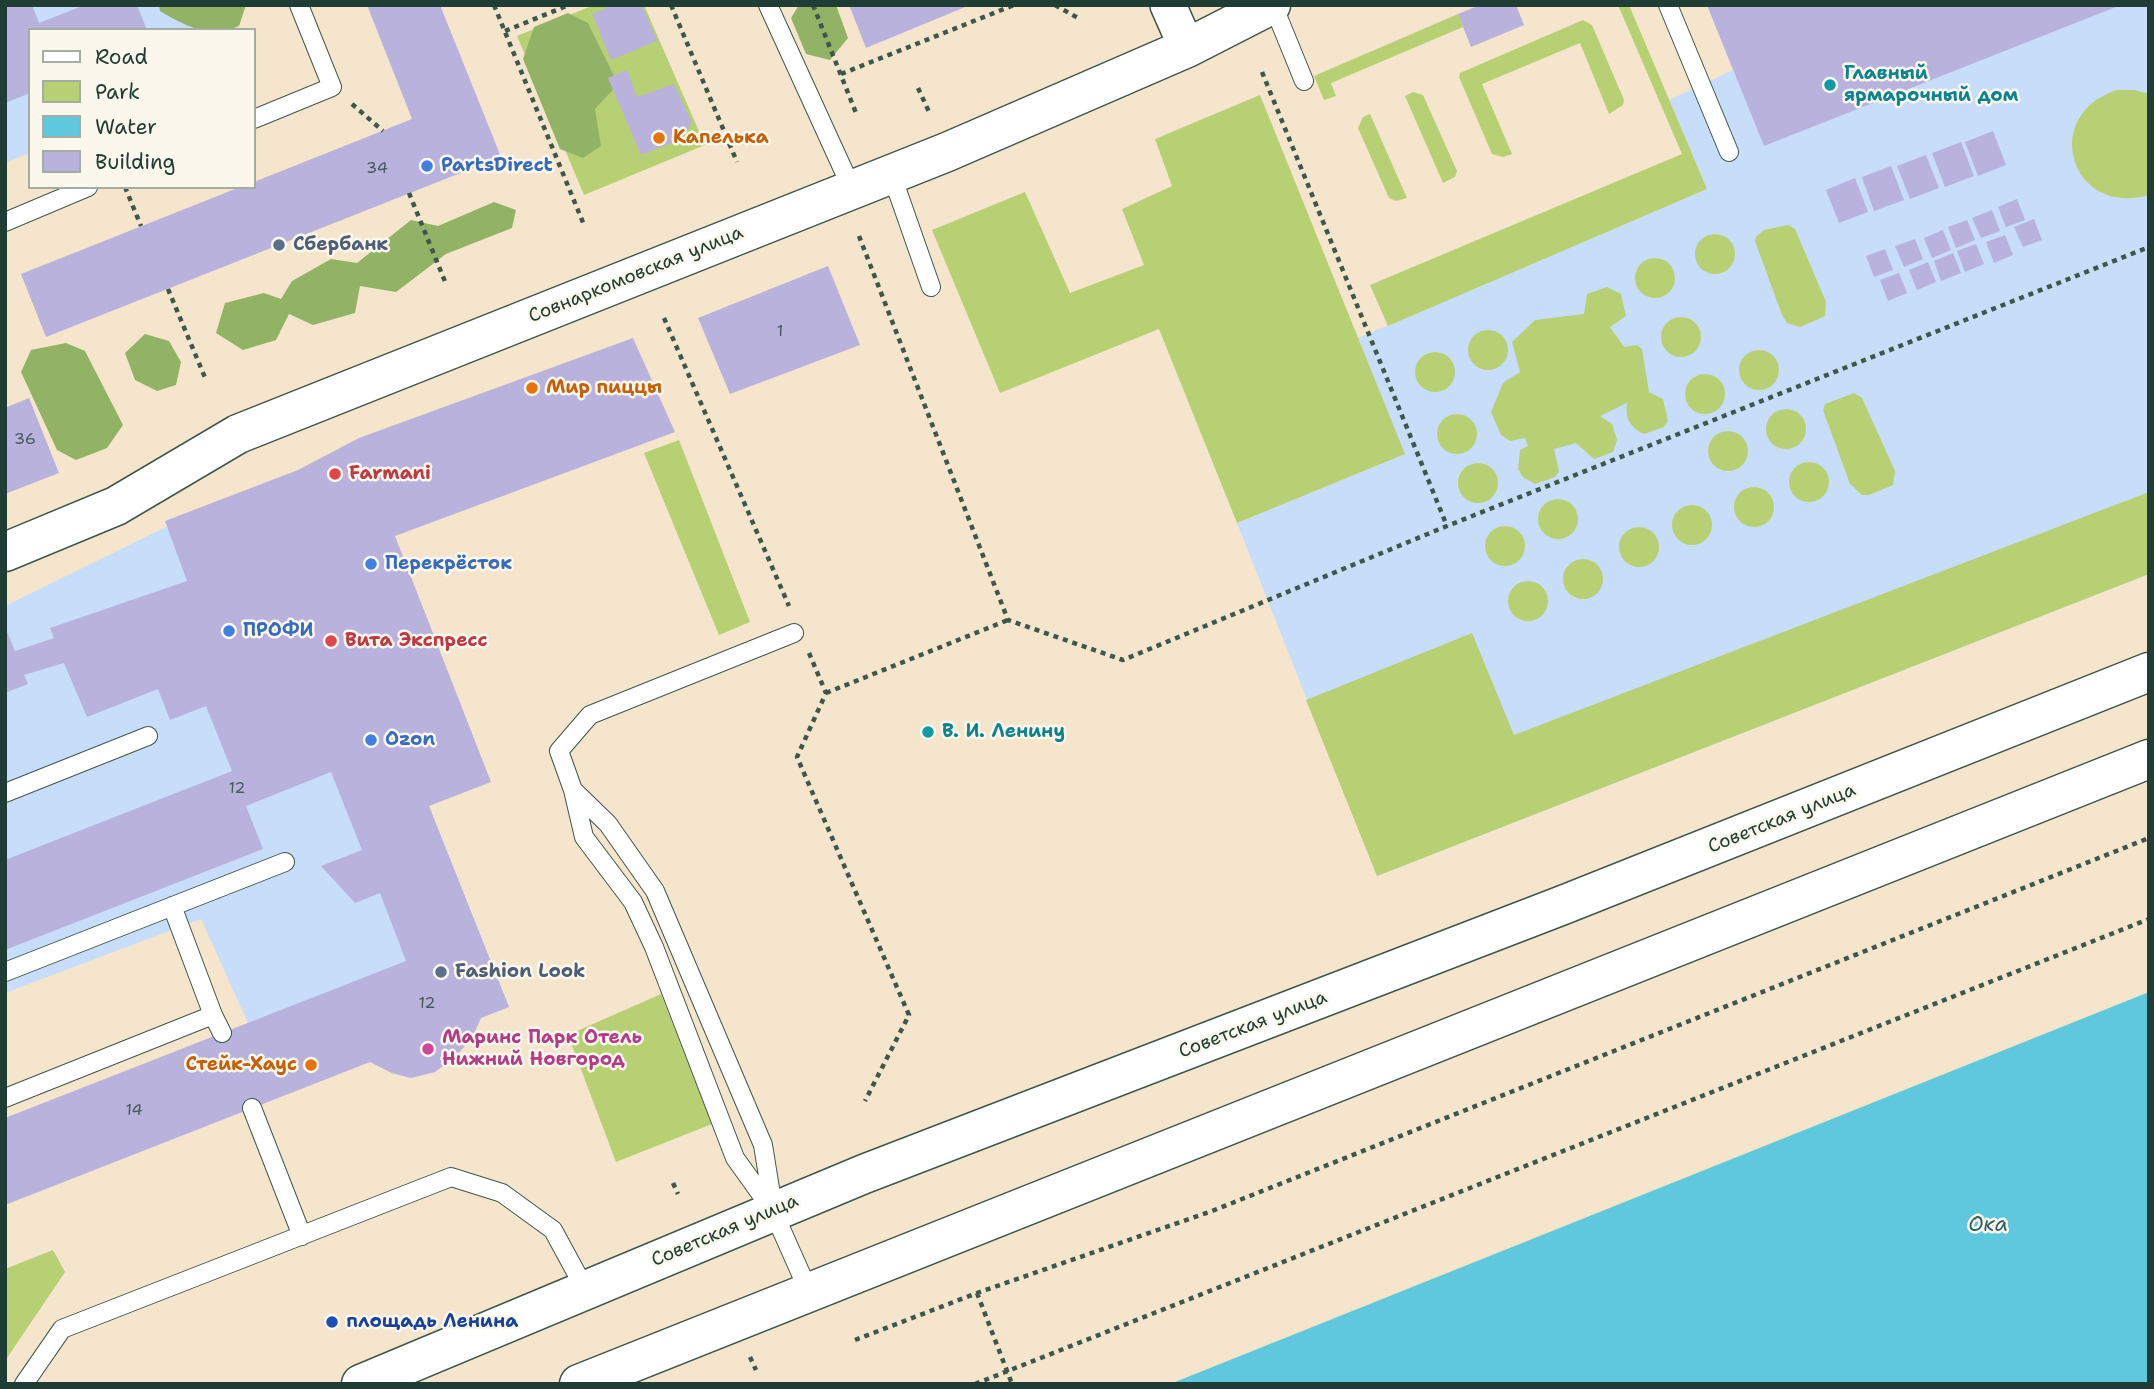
<!DOCTYPE html>
<meta charset="utf-8">
<style>
body{margin:0}
#map{position:relative;width:2154px;height:1389px;overflow:hidden;background:#f5e5cd;font-family:"Shantell Sans",sans-serif}
canvas{display:block}
.frame{position:absolute;inset:0;border:7px solid #1f3d34;pointer-events:none}
.legend{position:absolute;left:28px;top:28px;width:228px;height:161px;box-sizing:border-box;background:#fbf7ec;border:2px solid #a3ada2;margin:0;padding:9px 12px;list-style:none;font-size:21px;color:#1f3d34}
.legend li{display:flex;align-items:center;gap:14px;height:35px}
.legend b{width:35px;border:2px solid #a3ada2}
</style>
<div id="map">
<canvas width="2154" height="1389"></canvas>
<div class="frame"></div>
<ul class="legend">
<li><b style="height:9px;background:#fff"></b>Road</li>
<li><b style="height:19px;background:#b8d074"></b>Park</li>
<li><b style="height:19px;background:#60c8dc"></b>Water</li>
<li><b style="height:19px;background:#b9b2dc"></b>Building</li>
</ul>
</div>
<script>
const g = document.querySelector('canvas').getContext('2d');
g.lineJoin = 'round';
function fill(path, color) { g.fillStyle = color; g.fill(path, 'evenodd'); }
function stroke(path, color, width, dash) { g.strokeStyle = color; g.lineWidth = width; g.lineCap = dash ? 'butt' : 'round'; g.setLineDash(dash || []); g.stroke(path); }
function drawText(font, color, halo, rows, align = 'center') {
  g.font = font + ' "Shantell Sans",sans-serif'; g.lineWidth = 5; g.setLineDash([]); g.textBaseline = 'middle'; g.strokeStyle = halo; g.fillStyle = color; for (const [text, x, y, turn = 0] of rows) {
    g.save(); g.translate(x, y); g.rotate((+turn || 0) * Math.PI / 180); g.textAlign = isNaN(turn) ? turn : align; if (halo) g.strokeText(text, 0, 0); g.fillText(text, 0, 0); g.restore();
  }
}
fill(new Path2D(`
 M 5,5 L 208,5 L 218,30 L 30,30 L 30,153 L 5,163 Z
 M 1707,5 L 2149,5 L 2149,574 L 1377,876 L 1237,523 L 1404,454 L 1358,338 L 1707,189 L 1669,100 L 1733,70 Z
 M 223,499 L 429,806 L 509,1007 L 481,1018 L 472,1038 L 455,1057 L 435,1072 L 411,1078 L 392,1073 L 370,1062 L 248,1023 L 201,919 L 5,993 L 5,606 Z`), '#c7ddf9');
fill(new Path2D(`
 M 594,5 L 644,5 L 705,145 L 584,195 L 517,36 Z
 M 1618,5 L 1629,5 L 1707,189 L 1388,326 L 1370,285 L 1682,154 Z
 M 1458,14 L 1463,27 L 1331,83 L 1336,96 L 1324,100 L 1314,76 Z
 M 1583,20 L 1592,25 L 1624,100 L 1623,105 L 1609,114 L 1580,43 L 1482,84 L 1512,154 L 1503,157 L 1492,154 L 1459,77 L 1460,73 Z
 M 2117,90 L 2135,90 L 2149,94 L 2149,195 C 2071,218 2039,115 2117,90 Z
 M 1413,92 L 1423,95 L 1457,171 L 1455,177 L 1443,183 L 1405,96 Z
 M 1260,95 L 1405,454 L 1237,523 L 1159,329 L 1000,393 L 932,230 L 1025,192 L 1070,293 L 1144,265 L 1122,209 L 1172,186 L 1155,139 Z
 M 1370,114 L 1407,198 L 1396,201 L 1389,198 L 1358,128 L 1363,117 Z
 M 1788,225 L 1795,229 L 1826,302 L 1825,316 L 1800,327 L 1787,323 L 1782,315 L 1755,241 L 1756,237 L 1764,230 Z
 M1695 254a20 20 0 1 1 40 0a20 20 0 1 1-40 0Z
 M1635 278a20 20 0 1 1 40 0a20 20 0 1 1-40 0Z
 M 1607,287 L 1621,294 L 1626,316 L 1610,327 L 1624,347 L 1637,345 L 1642,349 L 1649,392 L 1663,399 L 1668,421 L 1664,427 L 1644,434 C 1629,427 1625,417 1627,403 L 1600,416 L 1612,424 L 1617,440 L 1613,452 L 1594,459 L 1576,443 L 1554,449 L 1559,471 L 1555,477 L 1535,484 L 1523,477 L 1518,469 L 1520,450 L 1528,446 L 1525,438 L 1510,441 L 1501,435 L 1491,412 L 1503,383 L 1520,372 L 1512,342 L 1535,320 L 1584,314 L 1587,294 Z
 M1661 337a20 20 0 1 1 40 0a20 20 0 1 1-40 0Z
 M1468 350a20 20 0 1 1 40 0a20 20 0 1 1-40 0Z
 M1739 370a20 20 0 1 1 40 0a20 20 0 1 1-40 0Z
 M1415 372a20 20 0 1 1 40 0a20 20 0 1 1-40 0Z
 M1685 394a20 20 0 1 1 40 0a20 20 0 1 1-40 0Z
 M 1854,393 L 1862,398 L 1895,471 L 1893,485 L 1869,495 L 1862,495 L 1850,484 L 1823,410 L 1825,404 Z
 M1766 429a20 20 0 1 1 40 0a20 20 0 1 1-40 0Z
 M1437 434a20 20 0 1 1 40 0a20 20 0 1 1-40 0Z
 M1708 451a20 20 0 1 1 40 0a20 20 0 1 1-40 0Z
 M 679,440 L 750,622 L 719,635 L 644,453 Z
 M1789 482a20 20 0 1 1 40 0a20 20 0 1 1-40 0Z
 M1458 483a20 20 0 1 1 40 0a20 20 0 1 1-40 0Z
 M1734 507a20 20 0 1 1 40 0a20 20 0 1 1-40 0Z
 M 2149,492 L 2149,574 L 1377,876 L 1306,700 L 1472,633 L 1514,735 Z
 M1538 519a20 20 0 1 1 40 0a20 20 0 1 1-40 0Z
 M1672 525a20 20 0 1 1 40 0a20 20 0 1 1-40 0Z
 M1485 546a20 20 0 1 1 40 0a20 20 0 1 1-40 0Z
 M1619 547a20 20 0 1 1 40 0a20 20 0 1 1-40 0Z
 M1563 579a20 20 0 1 1 40 0a20 20 0 1 1-40 0Z
 M1508 601a20 20 0 1 1 40 0a20 20 0 1 1-40 0Z
 M 661,994 L 712,1124 L 616,1162 L 568,1035 Z
 M 53,1250 L 65,1272 L 5,1361 L 5,1269 Z`), '#b8d074');
fill(new Path2D(`
 M 159,5 L 246,5 L 239,26 C 210,39 185,26 160,11 Z
 M 799,5 L 836,5 L 848,38 L 830,60 L 806,54 L 791,18 Z
 M 568,13 L 588,23 L 618,84 L 595,109 L 601,146 L 583,158 L 560,149 L 523,59 L 534,27 Z
 M 494,202 L 516,210 L 512,228 L 446,254 L 396,292 L 360,286 L 355,313 L 313,325 L 289,314 L 276,340 L 243,350 L 216,333 L 225,303 L 264,293 L 281,299 L 292,281 L 331,259 L 357,263 L 411,220 L 438,226 Z
 M 145,334 L 169,341 L 181,362 L 176,385 L 157,391 L 135,380 L 125,353 Z
 M 66,343 L 85,351 L 123,425 L 107,448 L 76,460 L 57,450 L 21,372 L 31,350 Z`), '#92b266');
fill(new Path2D(`
 M 2149,992 L 2149,1384 L 1170,1384 Z`), '#60c8dc');
fill(new Path2D(`
 M 5,5 L 32,5 L 39,23 L 85,5 L 137,5 L 147,30 L 30,30 L 30,93 L 5,103 Z
 M 367,5 L 440,5 L 501,157 L 46,337 L 21,274 L 240,187 L 254,187 L 254,182 L 412,119 Z
 M 614,5 L 642,5 L 657,41 L 611,60 L 592,14 Z
 M 849,5 L 970,5 L 866,48 Z
 M 1480,5 L 1516,5 L 1524,25 L 1471,47 L 1458,14 Z
 M 1707,5 L 2121,5 L 1764,146 Z
 M 627,70 L 637,97 L 674,84 L 692,123 L 679,140 L 641,155 L 608,78 Z
 M 1993,131 L 2006,165 L 1978,176 L 1965,142 Z
 M 1961,142 L 1974,176 L 1945,187 L 1932,153 Z
 M 1926,155 L 1939,188 L 1910,199 L 1897,166 Z
 M 1891,166 L 1904,200 L 1874,211 L 1862,177 Z
 M 1855,178 L 1868,212 L 1839,223 L 1826,190 Z
 M 2017,199 L 2025,220 L 2006,227 L 1998,207 Z
 M 1992,210 L 2000,231 L 1981,238 L 1972,218 Z
 M 2034,219 L 2042,240 L 2023,247 L 2014,227 Z
 M 1967,220 L 1975,240 L 1956,248 L 1948,227 Z
 M 1943,230 L 1951,250 L 1932,258 L 1924,238 Z
 M 2005,235 L 2013,255 L 1994,263 L 1986,242 Z
 M 1915,239 L 1923,259 L 1904,267 L 1895,246 Z
 M 1976,244 L 1984,264 L 1965,272 L 1957,251 Z
 M 1885,249 L 1893,270 L 1874,277 L 1866,256 Z
 M 1953,253 L 1961,273 L 1941,281 L 1934,261 Z
 M 1928,262 L 1936,282 L 1917,290 L 1909,270 Z
 M 828,266 L 860,345 L 730,394 L 698,318 Z
 M 1899,273 L 1907,293 L 1888,301 L 1880,280 Z
 M 633,338 L 675,432 L 395,536 L 491,782 L 429,806 L 509,1007 L 481,1018 L 472,1038 L 455,1057 L 435,1072 L 411,1078 L 392,1073 L 370,1062 L 5,1205 L 5,1118 L 406,961 L 380,893 L 355,903 L 321,866 L 362,850 L 331,772 L 246,806 L 263,849 L 5,950 L 5,860 L 232,771 L 206,706 L 170,720 L 158,689 L 87,717 L 64,663 L 24,675 L 28,684 L 5,693 L 5,627 L 15,651 L 54,638 L 50,628 L 187,581 L 165,521 L 298,470 L 359,438 Z
 M 29,398 L 59,473 L 5,494 L 5,408 Z`), '#b9b2dc');
const service = new Path2D(`
 M 768,5 L 852,189
 M 1273,5 L 1304,81
 M 1668,5 L 1729,152
 M 254,119 L 332,87 L 299,5
 M 891,173 L 931,287
 M 5,222 L 88,187
 M 794,633 L 590,715 L 559,751 L 573,790 L 584,837 L 633,902 L 654,947 L 735,1158 L 773,1211 L 809,1292
 M 573,790 L 608,824 L 655,891 L 763,1145 L 773,1207
 M 5,793 L 148,736
 M 172,906 L 213,1015
 M 5,972 L 285,862
 M 5,1098 L 213,1015 L 222,1033
 M 252,1108 L 302,1236
 M 24,1384 L 62,1329 L 451,1177 L 502,1193 L 553,1230 L 585,1289`);
const minor = new Path2D(`
 M 1168,5 L 1187,48`);
const tertiary = new Path2D(`
 M 5,552 L 116,506 L 238,434 L 947,152 L 1187,48 L 1271,5`);
const secondary = new Path2D(`
 M 361,1384 L 864,1174 L 1563,905 L 2149,672
 M 579,1384 L 2149,759`);
stroke(service, '#3f564b', 20);
stroke(minor, '#3f564b', 38);
stroke(tertiary, '#3f564b', 41);
stroke(secondary, '#3f564b', 41);
stroke(new Path2D(`
 M 494,5 L 584,225
 M 671,5 L 737,162
 M 813,5 L 856,113
 M 1055,5 L 1078,18
 M 505,31 L 569,5
 M 1262,72 L 1447,526
 M 841,74 L 1014,5
 M 918,88 L 930,114
 M 352,104 L 383,131
 M 125,187 L 141,226
 M 409,193 L 446,284
 M 859,236 L 1008,620 L 1123,660 L 1447,526 L 2149,247
 M 168,289 L 206,380
 M 664,318 L 789,606
 M 809,653 L 826,693 L 797,757 L 909,1015 L 865,1101
 M 826,693 L 1008,620
 M 673,1183 L 678,1194
 M 977,1293 L 1012,1384
 M 855,1340 L 977,1293 L 1212,1211 L 2149,838
 M 750,1357 L 756,1370
 M 975,1384 L 2149,919`), '#3f564b', 4.5, [5, 5]);
stroke(service, '#fff', 18);
stroke(minor, '#fff', 35);
stroke(tertiary, '#fff', 38);
stroke(secondary, '#fff', 38);
for (const [x, y, r, color] of [
 [1830,85,7,"#0f9aa8"],
 [659,138,7,"#e8710a"],
 [427,166,7,"#3f7fe0"],
 [279,245,7,"#5c6f8a"],
 [532,388,7,"#e8710a"],
 [335,474,7,"#e0444e"],
 [371,564,7,"#3f7fe0"],
 [229,631,7,"#3f7fe0"],
 [331,641,7,"#e0444e"],
 [928,732,7,"#0f9aa8"],
 [371,740,7,"#3f7fe0"],
 [441,972,7,"#5c6f8a"],
 [428,1049,7,"#d1479c"],
 [311,1065,7,"#e8710a"],
 [332,1322,7,"#1a4fb4"]
]) { const dot = new Path2D(); dot.arc(x, y, r, 0, 2 * Math.PI); g.fillStyle = color; g.fill(dot); stroke(dot, '#fbf7ec', 2.5); }
drawText('16px', '#465a5e', null, [
 ["34",377,169],
 ["1",780,332],
 ["36",25,440],
 ["12",237,789],
 ["12",427,1004],
 ["14",134,1111]
]);
drawText('bold 19px', '#0d838f', '#fbf7ec', [
 ["Главный",1844,74],
 ["ярмарочный дом",1844,96],
 ["В. И. Ленину",942,732]
], 'left');
drawText('bold 19px', '#c56008', '#fbf7ec', [
 ["Капелька",673,138],
 ["Мир пиццы",546,388],
 ["Стейк-Хаус",297,1065,"right"]
], 'left');
drawText('bold 19px', '#366cbe', '#fbf7ec', [
 ["PartsDirect",441,166],
 ["Перекрёсток",385,564],
 ["ПРОФИ",243,631],
 ["Ozon",385,740]
], 'left');
drawText('bold 19px', '#4e5e75', '#fbf7ec', [
 ["Сбербанк",293,245],
 ["Fashion Look",455,972]
], 'left');
drawText('19px', '#1f3d34', '#fbf7ec', [
 ["Совнаркомовская улица",636,275,-22],
 ["Советская улица",1782,819,-22],
 ["Советская улица",1253,1025,-21],
 ["Советская улица",725,1231,-23]
]);
drawText('bold 19px', '#be3a42', '#fbf7ec', [
 ["Farmani",349,474],
 ["Вита Экспресс",345,641]
], 'left');
drawText('bold 19px', '#b23c85', '#fbf7ec', [
 ["Маринс Парк Отель",442,1038],
 ["Нижний Новгород",442,1060]
], 'left');
drawText('bold 19px', '#164399', '#fbf7ec', [
 ["площадь Ленина",346,1322]
], 'left');
drawText('italic 21px', '#2f605e', '#fbf7ec', [
 ["Ока",1988,1226]
]);
</script>
